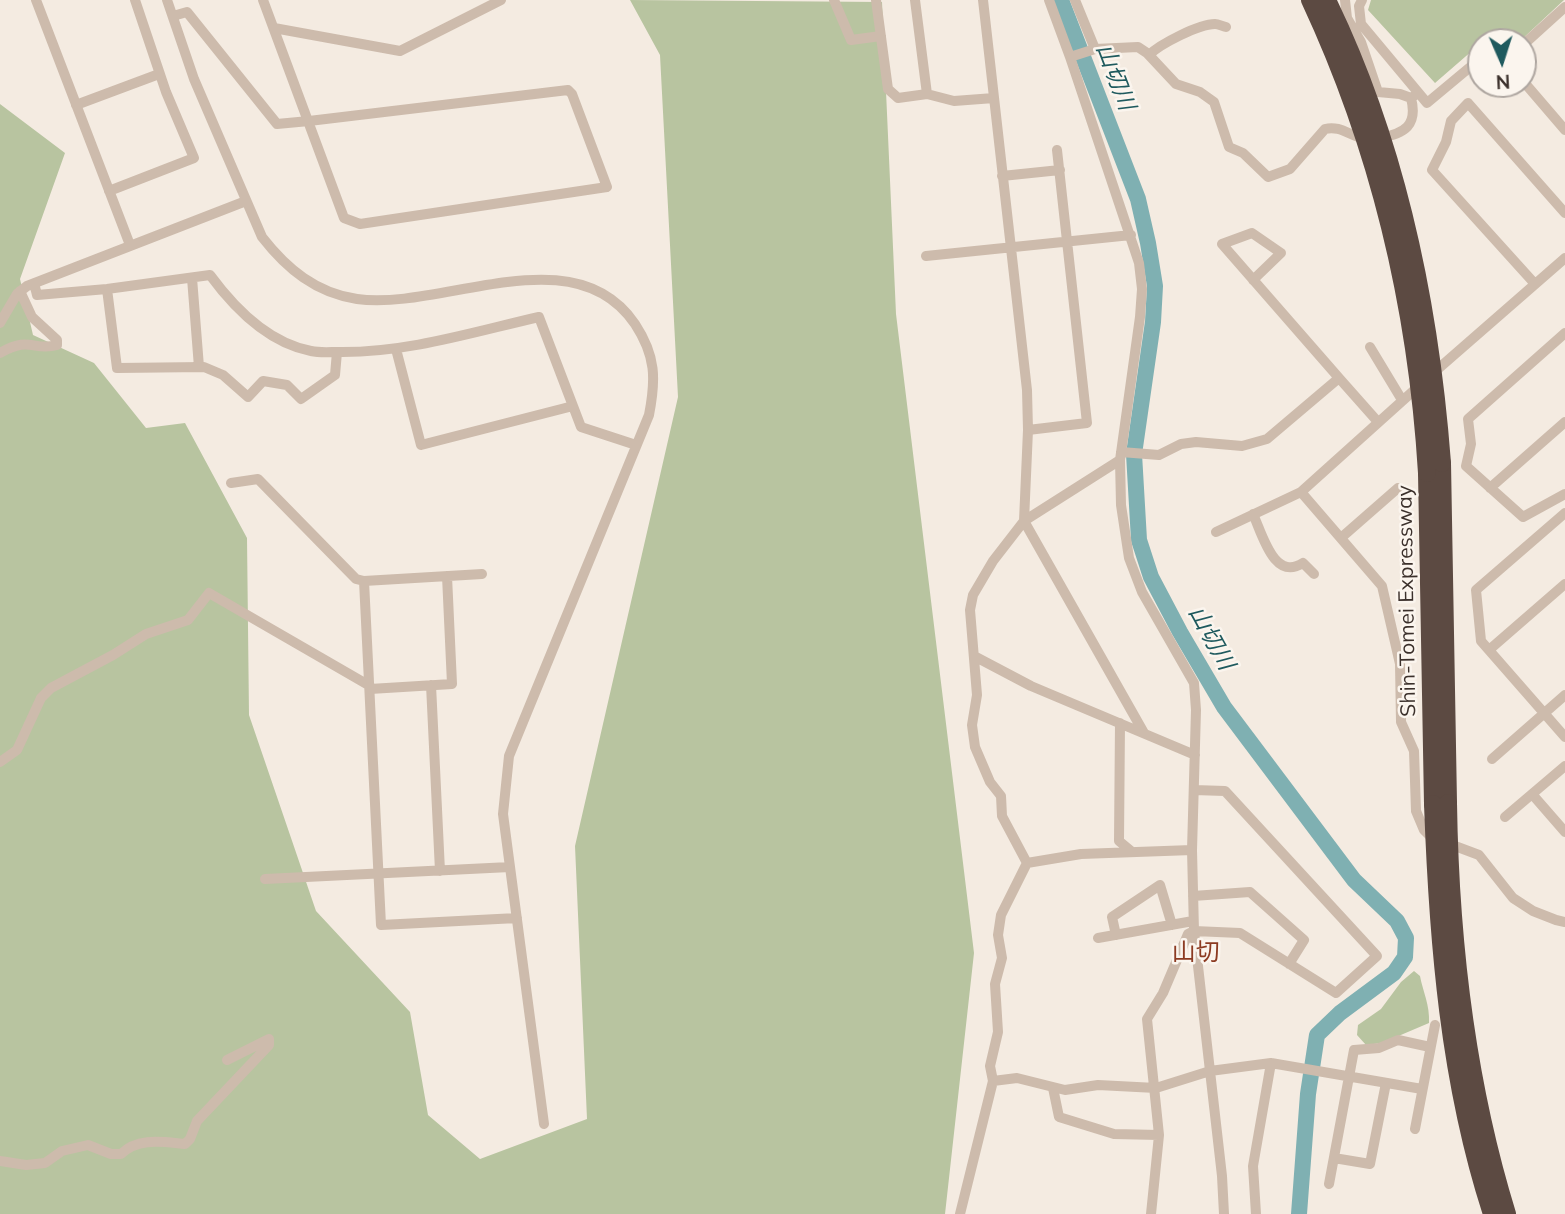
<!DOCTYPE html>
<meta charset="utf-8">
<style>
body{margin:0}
#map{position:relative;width:1565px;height:1214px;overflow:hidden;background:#f4ebe1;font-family:Mulish,sans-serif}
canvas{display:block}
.north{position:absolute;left:1467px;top:28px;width:70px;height:70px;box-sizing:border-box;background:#fbf5ee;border:2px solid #aea6a0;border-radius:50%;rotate:177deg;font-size:19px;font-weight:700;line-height:28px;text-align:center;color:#3b302b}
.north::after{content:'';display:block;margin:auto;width:24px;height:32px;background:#1f5a5e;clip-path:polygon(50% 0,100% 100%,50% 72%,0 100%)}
</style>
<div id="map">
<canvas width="1565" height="1214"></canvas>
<div class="north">N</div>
</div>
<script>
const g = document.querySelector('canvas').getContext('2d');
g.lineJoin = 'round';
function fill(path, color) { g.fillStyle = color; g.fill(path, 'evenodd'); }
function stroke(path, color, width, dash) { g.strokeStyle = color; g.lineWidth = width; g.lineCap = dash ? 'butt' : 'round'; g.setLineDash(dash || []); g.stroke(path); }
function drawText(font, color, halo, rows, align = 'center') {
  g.font = font + ' Mulish,"Noto Sans JP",sans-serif'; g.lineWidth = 5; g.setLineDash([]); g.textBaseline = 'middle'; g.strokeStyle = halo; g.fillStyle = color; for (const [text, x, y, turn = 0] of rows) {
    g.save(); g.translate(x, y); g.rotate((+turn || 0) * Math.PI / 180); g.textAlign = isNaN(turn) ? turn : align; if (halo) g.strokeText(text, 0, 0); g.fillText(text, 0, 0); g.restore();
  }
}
fill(new Path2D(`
 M 630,0 L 882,2 L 896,314 L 974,953 L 945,1214 L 0,1214 L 0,104 L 65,153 L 20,279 L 33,335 L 94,363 L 146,428 L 185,423 L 247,538 L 249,715 L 316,911 L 410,1012 L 428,1115 L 480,1159 L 587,1119 L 575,846 L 678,397 L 660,55 Z
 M 1371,0 L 1564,0 L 1519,42 L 1493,42 L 1488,37 L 1435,83 L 1368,10 Z
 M 1414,971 L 1420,976 C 1423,992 1430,1005 1429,1023 L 1382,1043 L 1366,1045 L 1357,1035 L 1358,1025 L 1381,1009 L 1401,982 Z`), '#b8c4a0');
stroke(new Path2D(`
 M 1061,0 L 1138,199 L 1148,243 L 1155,286 L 1153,322 L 1134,454 L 1139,540 L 1151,577 L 1180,632 L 1224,707 L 1354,880 L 1397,921 L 1406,938 L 1405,957 L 1394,973 L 1340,1013 L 1317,1035 L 1308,1094 L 1299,1214`), '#7fb0b2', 16);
stroke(new Path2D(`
 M 36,0 L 130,245
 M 167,0 L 194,79 L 262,237 C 287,269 316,293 357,299 C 442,311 574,234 635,324 C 656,356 656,379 649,415 L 509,756 L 503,814 L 544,1124
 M 834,0 L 851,40 L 881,36
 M 876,0 L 888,89 L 898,98 L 927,94 L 954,101 L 994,98
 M 915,0 L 927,94
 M 983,0 L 1027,390 L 1028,430 L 1024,521 L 1144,733
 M 1049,0 L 1070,57 L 1139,263 L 1142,289 L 1140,317 L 1120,460 L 1121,505 L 1129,558 L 1142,592 L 1194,683 L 1196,710 L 1192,850 L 1194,931 L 1222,1176 L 1224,1214
 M 1075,0 L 1095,49
 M 1345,0 L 1347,18 L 1361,42 L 1378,92 L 1400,94 L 1411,98
 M 1362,0 L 1359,6 L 1361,24 L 1427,103 L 1481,58
 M 173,16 L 187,12 L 277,124 L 309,121 L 568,90 L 572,94 L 607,187 L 360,224 L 344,218 L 263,0
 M 274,28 L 400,51 L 501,0
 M 1523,45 L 1565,7
 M 1149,55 C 1160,44 1199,24 1215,24 C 1218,24 1222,26 1226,27
 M 1070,57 L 1095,49 L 1138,47 L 1147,53 L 1176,84 L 1200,92 L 1214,102 L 1229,147 L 1243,153 L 1268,177 L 1290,169 L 1325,129 C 1340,125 1350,136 1365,139
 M 1523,81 L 1565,130
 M 76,105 L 159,74
 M 1379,138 C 1405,134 1418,125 1411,98 L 1418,93
 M 1002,176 L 1060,170
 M 109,191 L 194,158 L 166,92 L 135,0
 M 926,256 L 1131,235
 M 192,278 L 199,367
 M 1253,280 L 1281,253 L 1252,233 L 1222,244 L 1339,378
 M 34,283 L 37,295 L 107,289 L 210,275 C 235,309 269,343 311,351 C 320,353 330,352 338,352 C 407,353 473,332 539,317 L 581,427 L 636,445
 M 1535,284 L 1432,170 L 1446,142 L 1451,121 L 1468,103 L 1565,213
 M 107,289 L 117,368 L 204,367 L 223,375 L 248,397 L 263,381 L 287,385 L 301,399 L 335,375 L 337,352
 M 0,323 L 17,294 L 27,286 L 246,201
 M 1565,333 L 1468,419 L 1471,444 L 1466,466 L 1523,517 L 1565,494
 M 1370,347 L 1402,400
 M 396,349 L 421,445 L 573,406
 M 0,353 C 30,335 34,352 57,345 L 57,340 L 32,317 L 20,291
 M 1431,375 L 1565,258
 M 1028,430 L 1087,423 L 1057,150
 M 1121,452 L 1159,455 L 1181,444 L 1196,442 L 1242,446 L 1267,439 L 1339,378 L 1378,422
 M 231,483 L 258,479 L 356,579 L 364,581 L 482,574
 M 1490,488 L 1565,422
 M 1301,492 L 1382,586 L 1400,664 L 1401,722 L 1414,751 L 1416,811 L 1424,830 L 1433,839
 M 1565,513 L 1476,590 L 1481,641 L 1565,737
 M 1253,514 C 1263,536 1274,581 1303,563 L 1314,574
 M 1216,532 L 1301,492 L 1420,385
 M 1342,537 L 1398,488
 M 364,581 L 381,925 L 517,918
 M 1489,650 L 1565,584
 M 974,656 L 1031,686 L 1195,755
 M 431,685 L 440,871
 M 370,689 L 452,684 L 447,576
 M 1120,723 L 1119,841 L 1131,851
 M 1492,759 L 1565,695
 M 0,762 L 17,750 L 41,698 L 51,688 L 113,655 L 146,634 L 188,620 L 209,593 L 370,686
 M 1532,794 L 1565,832
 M 1505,817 L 1565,766
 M 1447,843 L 1479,855 L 1513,898 L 1533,911 L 1556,920 L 1565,922
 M 1027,863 L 1002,816 L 1001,796 L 990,782 L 975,747 L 972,725 L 977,695 L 970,610 L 973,595 L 993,561 L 1024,521 L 1120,460
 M 1027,863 L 1081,854 L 1192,850
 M 265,879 L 510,867
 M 1193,896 L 1250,892 L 1304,940 L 1289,964
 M 1116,935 L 1112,917 L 1160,885 L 1172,925
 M 1098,938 L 1193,921
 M 993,1081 L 1017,1078 L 1065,1090 L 1098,1085 L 1156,1088 L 1210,1071 L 1271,1063 L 1422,1089
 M 1053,1088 L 1059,1117 L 1114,1134 L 1159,1135
 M 1415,1129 L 1435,1025
 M 1334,1158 L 1370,1164 L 1386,1083
 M 0,1161 L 26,1165 L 45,1163 L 62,1151 L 88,1145 L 111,1154 L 121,1154 C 138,1137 163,1142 185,1144 L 190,1139 L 197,1121 L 269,1045 L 269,1039 L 227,1060
 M 1329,1184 L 1354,1050 L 1379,1048 L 1398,1040 L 1430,1047
 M 960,1214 L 993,1081 L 990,1066 L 998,1032 L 995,984 L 1002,958 L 998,935 L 1001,915 L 1027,863
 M 1151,1214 L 1159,1135 L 1147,1019 L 1163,993 L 1188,934 L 1194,931 L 1240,933 L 1336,993 L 1377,956 L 1225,791 L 1194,790
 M 1256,1214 L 1253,1166 L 1271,1063`), '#cdbbac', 10);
stroke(new Path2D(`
 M 1442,463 L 1448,803
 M 1427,473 L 1433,804`), '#5c4a42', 18);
stroke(new Path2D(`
 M 1310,0 C 1380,150 1417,308 1427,473
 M 1327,0 C 1397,144 1430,304 1442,463
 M 1448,803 C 1450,942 1466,1081 1507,1214
 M 1433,804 C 1438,942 1449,1082 1492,1214`), '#5c4a42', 18);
drawText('21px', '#3b302b', '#fbf5ee', [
 ["Shin-Tomei Expressway",1407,601,-91]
]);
drawText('italic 23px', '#1f5a5e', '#fbf5ee', [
 ["山切川",1115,77,69],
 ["山切川",1211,638,61]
]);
drawText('24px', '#8c3b22', '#fbf5ee', [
 ["山切",1196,953]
]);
</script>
